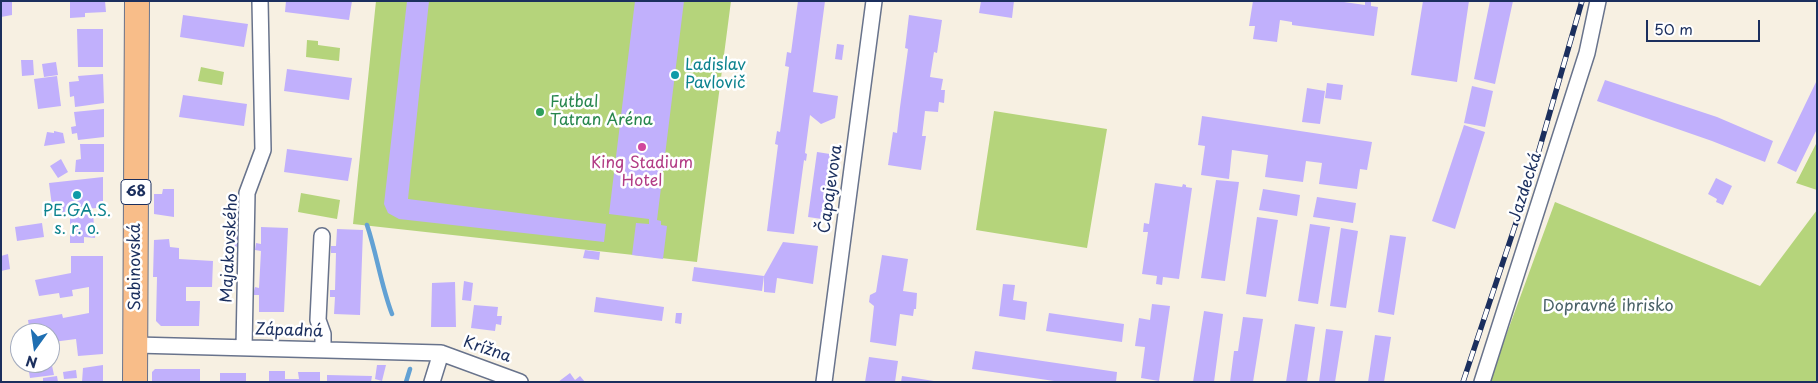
<!DOCTYPE html>
<html>
<head>
<meta charset="utf-8">
<style>
	body { margin:0 }
	#map { position:relative; width:1818px; height:383px; overflow:hidden; background:#f7f0e2; font-family:"Playpen Sans",sans-serif }
	canvas { display:block }
	.frame { position:absolute; inset:0; border:2px solid #1b2f5e; pointer-events:none }
	.north { position:absolute; left:10px; top:323px; width:50px; height:50px; box-sizing:border-box; background:#fff; border:1px solid #a4acbf; border-radius:50%; rotate:194deg; font-size:14px; font-weight:700; line-height:20px; text-align:center; color:#1b2f5e }
	.north::after { content:''; display:block; margin:auto; width:18px; height:22px; background:#1f6fb2; clip-path:polygon(50% 0,100% 100%,50% 72%,0 100%) }
	.scale { position:absolute; left:1646px; top:20px; width:114px; height:22px; box-sizing:border-box; border:2px solid #1b2f5e; border-top:0; padding-left:6px; font-size:15px; line-height:18px; white-space:nowrap; color:#1b2f5e; -webkit-text-stroke:4px #fff; paint-order:stroke }
</style>
</head>
<body>
<div id="map">
<canvas width="1818" height="383"></canvas>
<div class="frame"></div>
<div class="north">N</div>
<div class="scale">50 m</div>
</div>
<script>
const c = document.querySelector('canvas').getContext('2d');
c.lineJoin = 'round';
function paint(path, color) {
  c.fillStyle = color;
  c.fill(path, 'evenodd');
}
function strokePath(path, color, width, dash) {
  c.strokeStyle = color;
  c.lineWidth = width;
  c.lineCap = dash ? 'butt' : 'round';
  c.setLineDash(dash || []);
  c.stroke(path);
}
function drawText(font, color, halo, rows, align = 'center') {
  c.font = font + ' "Playpen Sans",sans-serif';
  c.lineWidth = 5;
  c.setLineDash([]);
  c.textBaseline = 'middle';
  c.strokeStyle = halo;
  c.fillStyle = color;
  for (const [text, x, y, turn = 0] of rows) {
    c.save();
    c.translate(x, y);
    c.rotate((+turn || 0) * Math.PI / 180);
    c.textAlign = isNaN(turn) ? turn : align;
    if (halo) c.strokeText(text, 0, 0);
    c.fillText(text, 0, 0);
    c.restore();
  }
}
paint(new Path2D(`
	M376 1H731L697 262 353 224Z
	M307 40 318 41V45L340 48 339 61 306 57Z
	M201 67 224 72 222 85 198 81Z
	M994 111 1107 129 1087 248 976 230Z
	M1817 142V190L1796 183Z
	M301 193 340 200 337 219 298 212Z
	M1555 202 1760 286 1817 210V382H1489Z`), '#b5d47b');
strokePath(new Path2D(`
	M367 225C377 255 381 285 392 314
	M406 382 410 369`), '#62a1d4', 4.5);
paint(new Path2D(`
	M1 1H12V15L1 17Z
	M70 1H105L106 12 85 13V17L70 18Z
	M286 1H352L349 20 285 12Z
	M407 1H429L408 199 606 224 604 242 399 219 388 213 384 204Z
	M635 1H684L657 220 661 221V225L667 226 663 259 632 255 636 223 649 224V219L609 214Z
	M798 1H825L813 92 838 96 835 118 821 124 810 115 805 153 807 154 806 161 804 160 794 234 767 231 778 145 775 144 777 131 780 132 789 67 785 66 787 52 791 53Z
	M981 1H1014L1012 18 979 13Z
	M1253 1H1337L1365 5V2H1371V6L1378 7 1374 36 1292 25V22L1280 20 1277 42 1253 39 1255 26H1249Z
	M1423 1H1469L1457 82 1411 75Z
	M1490 1H1513L1495 84 1474 79Z
	M183 15 248 24 244 47 180 37Z
	M909 15 942 20 937 53 934 52 930 77 943 79 941 90H945L944 103 939 102 938 112 925 111 922 136H926L921 170 888 165 893 132 897 133 900 107 908 49 905 48Z
	M77 29H103V67H78Z
	M837 44 844 45 842 60 835 59Z
	M21 60H33L34 75 22 76Z
	M56 62 58 75 44 77 42 64Z
	M287 69 352 78 349 100 284 91Z
	M103 74 104 103 75 107 74 96 70 97 69 82 79 81 78 76Z
	M57 76 61 106 38 109 34 79Z
	M1605 80 1717 117 1773 141 1765 162 1712 141 1597 101Z
	M1817 80V129L1796 172 1777 163Z
	M1327 83 1343 85 1341 100 1325 98Z
	M1472 86 1493 91 1485 127 1464 123Z
	M1307 88 1325 91 1320 124 1302 122Z
	M183 95 247 104 244 126 179 117Z
	M104 109V137L78 140 77 133 72 134 71 127 76 126 74 112Z
	M1202 116 1372 142 1367 170 1360 169 1357 189 1319 184 1322 163 1306 161 1303 182 1265 177 1268 155 1232 150 1229 179 1201 175 1205 146 1198 145Z
	M1464 125 1485 132 1455 229 1432 221Z
	M54 131 63 133 65 143 44 146 47 132 54 133Z
	M80 144H104V172H75L76 160 81 159Z
	M287 149 352 158 348 181 284 172Z
	M817 152 830 154 822 219 808 217Z
	M61 159 68 172 58 178 50 166Z
	M103 177V207L53 214 49 183Z
	M1716 178 1732 186 1723 205 1716 202 1717 199 1708 194Z
	M1216 180 1239 182 1225 281 1201 278Z
	M1155 183 1182 187 1183 184 1186 185V187L1192 188 1179 279 1163 277 1162 285 1156 284 1157 276 1142 274 1148 232H1143L1144 223 1149 224Z
	M163 189H174V217L154 214V194H162Z
	M1263 189 1300 195 1297 216 1259 210Z
	M1317 197 1356 203 1353 223 1313 217Z
	M70 213H93L95 238 84 237V243H70Z
	M1257 217 1278 220 1266 297 1246 294Z
	M42 223 44 237 17 241 15 227Z
	M1310 224 1330 227 1318 304 1298 301Z
	M261 227 288 228 284 312H259V295H254V291L255 287 259 288 261 251 255 250 256 243 261 244Z
	M1341 228 1358 231 1346 308 1330 306Z
	M337 229 363 230 360 315 334 314 335 297H330V290H335L336 253H331V246H336Z
	M229 231 241 232 240 247 227 246Z
	M1390 235 1406 237 1394 315 1378 312Z
	M169 239 170 247 179 248V259L213 261 212 287H186V301H200L199 326H161L156 321 157 277H153L154 240Z
	M783 242 818 246 813 284 777 278 775 293 764 292V276Z
	M585 250 600 252 599 260 583 258Z
	M8 254 10 269 1 271V256Z
	M882 255 908 259 903 291 917 293 916 309H914L913 316 900 314 896 346 870 342 874 306 869 302 870 295 876 292Z
	M71 256H103V354L78 356 76 339 53 342V345H50V333H30L28 320 62 314 63 318 89 313V287L72 290 73 296 60 298 59 293 39 296 35 280 71 273Z
	M694 267 764 276 762 291 692 281Z
	M464 281 473 283 471 301 462 300Z
	M455 282 456 327H431L432 283Z
	M1003 284 1015 285 1013 300 1027 302 1025 320 999 316Z
	M596 297 664 307 662 321 594 312Z
	M1152 304 1170 306 1159 381 1141 378 1145 347 1135 346 1139 318 1150 320Z
	M474 305 498 307 497 316H502L501 325 496 324 495 331 471 328Z
	M1204 311 1223 314 1214 382H1193Z
	M676 313H682L681 324 675 323Z
	M1049 313 1124 324 1122 342 1046 331Z
	M1243 317 1263 319 1253 382H1230L1234 351H1238Z
	M1295 324 1315 327 1307 382H1286Z
	M1326 329 1343 331 1335 382H1319Z
	M1375 335 1391 337 1384 382H1368Z
	M975 351 1117 372 1116 382H1061L972 369Z
	M50 356 54 375 30 378 28 366 50 363Z
	M869 357 898 361 895 382H865Z
	M103 365V382H82L83 368Z
	M377 365H386L382 381 375 379Z
	M155 369H200V382H152V372Z
	M76 370 77 378 64 379 63 372Z
	M269 371H285V379H299L298 372H320V382H269Z
	M220 373H246V382H220Z
	M570 373 575 380 580 376 585 382H558Z
	M327 375 372 376 371 382H327Z
	M57 376 58 382H43V378Z
	M902 376 934 381V382H901Z`), '#c1b0fc');
const street = new Path2D(`
	M322 236 318 320 323 334V350
	M136 345 441 353 520 382
	M244 348 247 193 263 150 260 1
	M432 382 441 353
	M824 382 874 1
	M1482 382 1587 53 1598 1`);
const primary = new Path2D(`
	M135 382 137 1`);
strokePath(street, '#68738c', 18);
strokePath(primary, '#68738c', 26);
strokePath(street, '#fff', 15);
strokePath(primary, '#f8bd89', 24);
const rail = new Path2D(`
	M1463 382 1531 178 1582 1`);
strokePath(rail, '#1b2f5e', 5.5);
strokePath(rail, '#fff', 4, [11]);
for (const [x, y, r, color] of [
	[675,75,5,"#0f9aa8"],
	[540,112,5,"#2e9e5b"],
	[642,147,5,"#d1479c"],
	[77,195,5,"#0f9aa8"]
]) {
  const dot = new Path2D();
  dot.arc(x, y, r, 0, 2 * Math.PI);
  c.fillStyle = color;
  c.fill(dot);
  strokePath(dot, '#fff', 2);
}
for (const [x, y, w] of [
	[136,192,30]
]) {
  const box = new Path2D();
  box.roundRect(x - w / 2, y - 12.5, w, 25, 4);
  c.fillStyle = '#fff';
  c.fill(box);
  strokePath(box, '#1b2f5e', 1);
}
drawText('bold 15px', '#1b2f5e', null, [
	["68",136,192]
]);
drawText('16px', '#0d838f', '#fff', [
	["Ladislav",685,66],
	["Pavlovič",685,84],
	["PE.GA.S.",77,212,"center"],
	["s. r. o.",77,230,"center"]
], 'left');
drawText('16px', '#27864d', '#fff', [
	["Futbal",550,103],
	["Tatran Aréna",550,121]
], 'left');
drawText('16px', '#b23c85', '#fff', [
	["King Stadium",642,164],
	["Hotel",642,182]
]);
drawText('16px', '#1b2f5e', '#fff', [
	["Jazdecká",1526,187,-72],
	["Čapajevova",831,189,-82],
	["Majakovského",230,248,-87],
	["Sabinovská",136,267,-90],
	["Západná",289,331,2],
	["Krížna",487,350,19]
]);
drawText('16px', '#496167', '#fff', [
	["Dopravné ihrisko",1608,307]
]);
</script>
</body>
</html>
